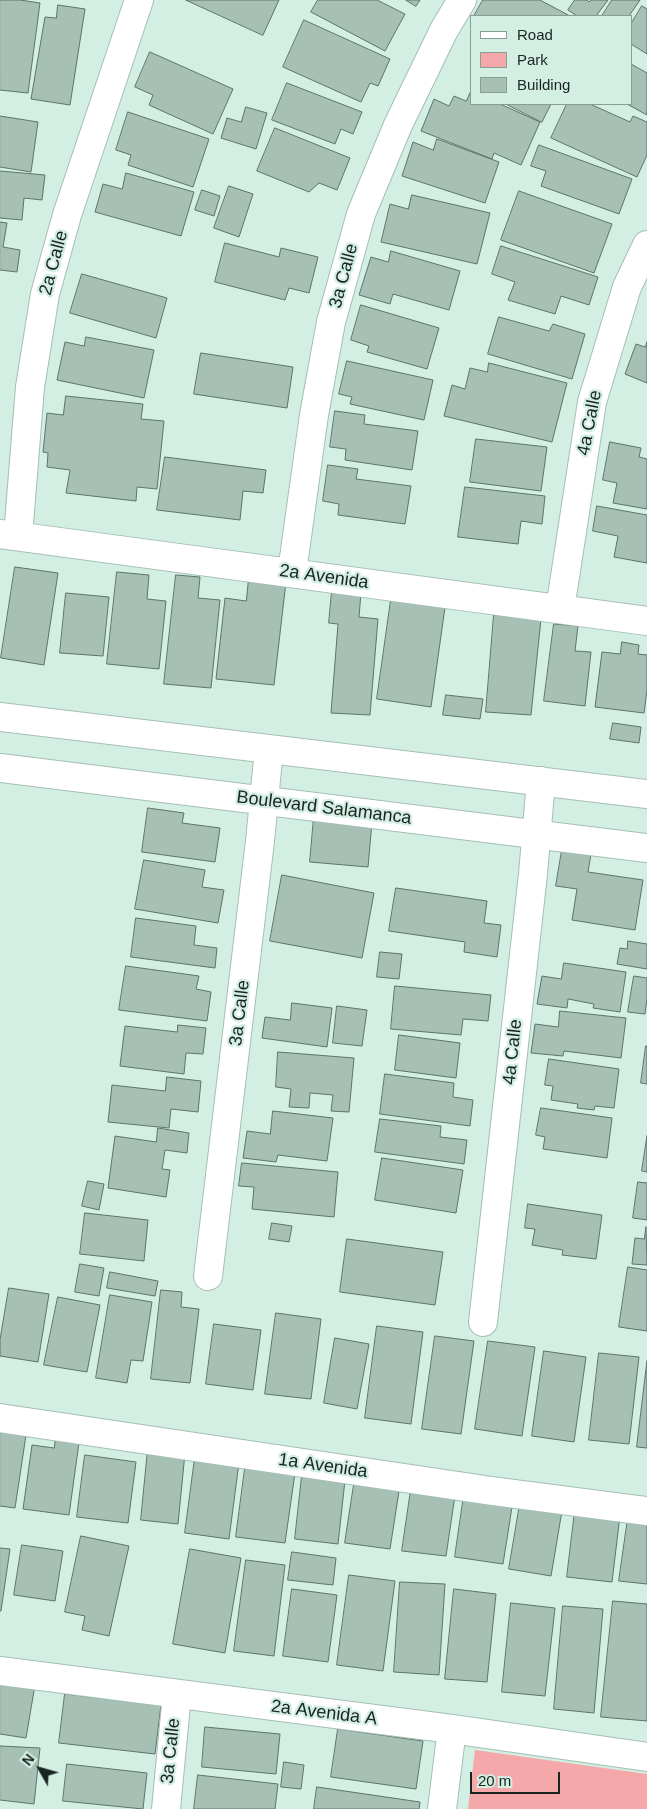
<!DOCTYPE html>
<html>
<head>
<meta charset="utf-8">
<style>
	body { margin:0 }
	#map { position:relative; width:647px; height:1809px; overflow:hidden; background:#d3eee2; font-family:Arial,sans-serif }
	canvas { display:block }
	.legend { position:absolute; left:470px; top:15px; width:162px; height:90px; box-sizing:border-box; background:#d3eee2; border:1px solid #899d94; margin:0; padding:6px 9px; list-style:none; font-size:15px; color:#1a2420 }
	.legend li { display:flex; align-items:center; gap:10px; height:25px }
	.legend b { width:25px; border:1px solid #899d94 }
	.north { position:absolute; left:15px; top:1744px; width:50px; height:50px; -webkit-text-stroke:4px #d3eee2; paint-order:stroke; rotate:308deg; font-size:14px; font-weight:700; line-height:20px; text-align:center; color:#1a2420 }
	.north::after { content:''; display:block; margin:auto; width:18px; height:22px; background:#1a2420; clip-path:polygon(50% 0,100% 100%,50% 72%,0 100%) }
	.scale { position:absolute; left:470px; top:1772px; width:90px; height:22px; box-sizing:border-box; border:2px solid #1a2420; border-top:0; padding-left:6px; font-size:15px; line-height:18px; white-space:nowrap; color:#1a2420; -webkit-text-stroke:4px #d3eee2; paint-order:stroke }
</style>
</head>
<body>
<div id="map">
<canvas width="647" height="1809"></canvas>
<ul class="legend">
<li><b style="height:6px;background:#fff"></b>Road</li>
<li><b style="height:14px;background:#f4a8aa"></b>Park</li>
<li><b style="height:14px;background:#a6c0b5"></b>Building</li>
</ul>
<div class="north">N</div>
<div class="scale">20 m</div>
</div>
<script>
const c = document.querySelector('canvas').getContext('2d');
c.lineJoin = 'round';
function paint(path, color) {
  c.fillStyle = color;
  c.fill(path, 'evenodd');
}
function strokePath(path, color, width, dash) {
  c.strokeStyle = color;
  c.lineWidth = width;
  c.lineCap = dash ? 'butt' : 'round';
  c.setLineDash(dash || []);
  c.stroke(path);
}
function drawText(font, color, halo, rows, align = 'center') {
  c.font = font + ' Arial,sans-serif';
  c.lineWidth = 4.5;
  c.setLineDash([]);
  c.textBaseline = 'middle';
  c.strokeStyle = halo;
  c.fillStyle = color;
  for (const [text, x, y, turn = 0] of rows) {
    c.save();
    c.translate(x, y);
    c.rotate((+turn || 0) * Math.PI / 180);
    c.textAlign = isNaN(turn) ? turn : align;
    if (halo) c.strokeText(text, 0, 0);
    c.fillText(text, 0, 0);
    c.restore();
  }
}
paint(new Path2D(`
	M475 1750 647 1774V1809H468Z`), '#f4a8aa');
const building = new Path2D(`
	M0 0H20L40 3 28 93 0 90Z
	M186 0H279L263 35Z
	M318 0H377L405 14 385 51 311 12Z
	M406 0H420L416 6Z
	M483 0H540L570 16H474Z
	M575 0H587L589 2 591 0H608L596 16H577L568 10Z
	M612 0H640L629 16H602Z
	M58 5 85 9 70 105 31 99 45 17 56 18Z
	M642 6 647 9V54L631 44V24Z
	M304 20 390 59 378 86 370 83 361 102 283 67Z
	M150 52 233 89 213 134 149 105 153 95 135 87Z
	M631 64 647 73V115L627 104H631Z
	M287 83 362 112 353 134 341 129 335 144 272 120Z
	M471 91V104H500L540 122 521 165 494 153 492 159 421 131 434 99 449 106 454 96 466 101Z
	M506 104H551L542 122Z
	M567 104H590L630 122 633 116 647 122V155L637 177 551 138Z
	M246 107 267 113 256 149 221 138 227 118 241 122Z
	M128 112 209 139 193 187 128 165 131 155 116 150Z
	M0 116 38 122 31 172 0 167Z
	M275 128 350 158 337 190 319 183 309 192 257 171Z
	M437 139 499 162 485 203 402 176 413 142 433 150Z
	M539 145 632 179 619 214 541 186 546 171 531 166Z
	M0 171 45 175 42 200 24 198 22 220 0 218Z
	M126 173 194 192 181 236 95 212 103 184 122 189Z
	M229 186 253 194 239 237 214 228Z
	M202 190 220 196 214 216 195 210Z
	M519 191 612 224 594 273 501 240Z
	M412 195 490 213 477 264 381 242 390 204 408 209Z
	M0 222 7 223 3 247 20 250 17 272 0 270Z
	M225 243 279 257 281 248 318 257 309 293 289 288 285 300 215 282Z
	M501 246 598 277 589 305 561 296 555 314 508 300 515 282 492 274Z
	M391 251 460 271 449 310 393 294 390 304 359 295 371 257 388 262Z
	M82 274 167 298 156 338 70 313Z
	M361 305 439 328 427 369 367 352 369 346 351 340Z
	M499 317 549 331 553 324 585 334 572 379 488 354Z
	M86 337 154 350 144 398 57 380 65 342 84 346Z
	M647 342V383L625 374 636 344 645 347Z
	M201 353 293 367 287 408 194 394Z
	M347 361 433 380 424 420 350 404 352 397 339 394Z
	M489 363 567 383 552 442 444 416 452 385 465 389 470 368 487 372Z
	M66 396 143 404 141 419 164 421 157 489 137 487 136 501 66 493 70 470 47 467 48 453 43 452 47 413 63 415Z
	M335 411 365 415 364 424 418 431 412 470 345 460 346 449 330 447Z
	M476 439 547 447 541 491 470 482Z
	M610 442 641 448 639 457 647 459V509L613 503 617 483 603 480Z
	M165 457 266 470 263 493 243 491 240 520 157 510Z
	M328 465 358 469 356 479 411 486 405 524 338 515 339 504 323 501Z
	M465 487 545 496 542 524 521 521 518 544 458 537Z
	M597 506 647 515V563L614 557 618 536 593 531Z
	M15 567 58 573 44 665 1 658Z
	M117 572 149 575 147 599 166 601 159 669 107 664Z
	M176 575 200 577 198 598 220 600 211 688 164 684Z
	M249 578 286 582 274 685 216 679 225 598 246 601Z
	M332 591 361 593 359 617 378 619 370 715 331 713 338 624 329 623Z
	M66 593 109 597 103 656 60 653Z
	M392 593 446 600 431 707 377 699Z
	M494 615 541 619 531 715 486 712Z
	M554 624 578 626 575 651 591 652 585 706 544 701Z
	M622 642 639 645 638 654 647 655V690L644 713 595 707 602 652 620 654Z
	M446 695 483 699 480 719 443 715Z
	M613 723 641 727 639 743 610 739Z
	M148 808 184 813 182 823 220 828 215 862 142 852Z
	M314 817 372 822 368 867 310 862Z
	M562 850 591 854 588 872 643 880 635 930 572 920 577 889 556 886Z
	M144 860 205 870 202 887 224 890 218 923 135 909Z
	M282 875 374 893 362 958 270 941Z
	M396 888 487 901 484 923 501 925 497 957 464 952 465 942 389 931Z
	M136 918 196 926 194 945 217 948 215 968 131 957Z
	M628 941 647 944V969L617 964 620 948 627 949Z
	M380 952 402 954 399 979 377 977Z
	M564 963 626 972 620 1012 593 1008 594 1004 568 999 567 1008 537 1004 542 976 561 979Z
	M126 966 199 976 196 989 211 992 207 1021 119 1010Z
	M634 976 647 978V999L645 1014 628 1012Z
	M395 986 491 995 488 1021 463 1019 461 1035 391 1029Z
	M292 1003 332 1008 327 1047 262 1038 265 1017 290 1020Z
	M337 1006 367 1010 362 1046 333 1043Z
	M560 1011 626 1018 621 1058 564 1051 563 1056 531 1053 535 1024 558 1027Z
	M178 1025 206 1028 203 1054 186 1053 184 1074 120 1066 125 1026 177 1032Z
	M399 1035 460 1043 456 1078 395 1070Z
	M646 1046H647V1084L641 1083Z
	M278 1052 354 1058 349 1112 331 1111 333 1095 310 1093 309 1108 289 1107 291 1089 276 1087Z
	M549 1059 619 1069 614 1108 595 1106 594 1110 577 1108 578 1104 551 1100 553 1086 545 1085Z
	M385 1074 454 1083 453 1097 473 1100 470 1126 380 1114Z
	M167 1077 201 1081 198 1112 171 1109 169 1128 108 1122 112 1085 165 1091Z
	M541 1108 612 1118 607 1158 543 1149 545 1137 536 1135Z
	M273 1111 333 1118 327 1161 278 1155 276 1162 243 1158 247 1131 270 1134Z
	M380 1119 441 1126 440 1137 467 1140 464 1164 375 1152Z
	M158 1128 189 1133 187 1153 165 1150 162 1169 170 1170 166 1197 108 1188 115 1136 156 1142Z
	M647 1136V1172L642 1171Z
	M382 1158 463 1170 456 1213 375 1200Z
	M242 1163 338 1172 334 1217 252 1209 254 1187 239 1186Z
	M88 1181 104 1184 99 1210 82 1206Z
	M638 1182 647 1183V1220L633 1218Z
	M528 1204 602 1215 596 1259 562 1255 563 1250 532 1245 535 1229 525 1228Z
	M85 1213 148 1220 144 1261 80 1254Z
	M272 1223 292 1226 289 1242 269 1239Z
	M646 1227 647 1265 632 1264 635 1238 644 1239Z
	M347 1239 443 1252 435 1305 340 1292Z
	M80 1264 104 1268 99 1296 75 1292Z
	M628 1267 647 1270V1331L619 1327Z
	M110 1272 158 1281 155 1296 107 1288Z
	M9 1288 49 1294 38 1362 0 1356V1340Z
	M161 1290 182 1292 181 1307 199 1309 190 1383 151 1379Z
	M110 1295 152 1302 143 1361 131 1360 127 1383 96 1378Z
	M58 1297 100 1305 87 1372 44 1365Z
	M276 1313 321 1319 311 1399 265 1394Z
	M214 1324 261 1330 253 1390 206 1384Z
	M377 1326 423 1332 411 1424 365 1418Z
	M435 1336 474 1341 461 1434 422 1429Z
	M335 1338 369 1344 357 1409 324 1403Z
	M488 1341 535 1347 522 1436 475 1429Z
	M544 1351 586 1357 574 1442 532 1436Z
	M599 1353 639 1357 629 1444 589 1440Z
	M647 1361V1448L637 1447Z
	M0 1418 28 1422 15 1508 0 1506Z
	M57 1425 81 1428 69 1515 23 1509 32 1445 54 1448Z
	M148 1449 185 1453 178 1524 141 1520Z
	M196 1450 240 1455 229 1539 185 1533Z
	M247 1453 297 1459 285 1543 236 1537Z
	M85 1455 136 1462 128 1523 77 1517Z
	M304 1458 347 1462 338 1544 295 1539Z
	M357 1465 402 1472 390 1549 345 1543Z
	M413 1476 457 1482 446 1556 402 1551Z
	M466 1481 515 1488 503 1564 455 1557Z
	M523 1486 565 1493 551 1576 509 1569Z
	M577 1494 622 1499 612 1582 567 1577Z
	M631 1497 647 1499V1584L619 1581Z
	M81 1536 129 1546 109 1636 82 1630 85 1616 65 1612Z
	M22 1545 63 1551 55 1601 14 1595Z
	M0 1548 10 1549 1 1611H0Z
	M190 1549 241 1558 225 1653 173 1644Z
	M292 1552 336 1558 333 1585 288 1580Z
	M246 1560 285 1565 274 1656 234 1651Z
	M349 1575 395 1581 383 1671 337 1665Z
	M400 1582 445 1584 439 1675 394 1672Z
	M292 1589 337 1595 328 1662 283 1656Z
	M454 1589 496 1594 487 1682 445 1679Z
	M613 1601 647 1604V1721L601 1717Z
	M511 1603 555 1608 545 1696 502 1692Z
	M563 1606 603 1609 594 1713 554 1709Z
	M0 1679 35 1685 26 1738 0 1734Z
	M65 1694 161 1705 155 1754 59 1743Z
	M205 1727 280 1734 276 1774 202 1767Z
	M338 1729 423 1741 416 1789 331 1777Z
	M0 1746 40 1748 34 1804 0 1800Z
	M284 1762 304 1765 301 1789 281 1787Z
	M67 1764 147 1773 143 1809 63 1801Z
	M198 1775 278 1784 275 1809H194Z
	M317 1787 420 1802 419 1809H314Z`);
paint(building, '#a6c0b5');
strokePath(building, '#5c746a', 1);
const street = new Path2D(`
	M0 534 647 621
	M18 536 30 387 45 294 67 215 139 0
	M292 572 314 415 331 322 361 214 398 125 444 30 462 0
	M560 609 592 402 627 287 647 245
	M0 717 647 794
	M0 768 647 848
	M208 1276 260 841 269 749
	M483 1322 533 874 541 781
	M0 1418 492 1491 647 1511
	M0 1671 452 1729 647 1757
	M166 1809 177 1694
	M442 1809 452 1729`);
strokePath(street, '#a5bfb3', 30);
strokePath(street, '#fff', 28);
drawText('18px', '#1a2420', '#d3eee2', [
	["2a Calle",54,263,-75],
	["3a Calle",344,276,-75],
	["4a Calle",590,423,-79],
	["2a Avenida",324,577,8],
	["Boulevard Salamanca",324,808,7],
	["3a Calle",240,1013,-83],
	["4a Calle",513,1052,-84],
	["1a Avenida",323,1466,8],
	["2a Avenida A",324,1713,7],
	["3a Calle",171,1751,-84]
]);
</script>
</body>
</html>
